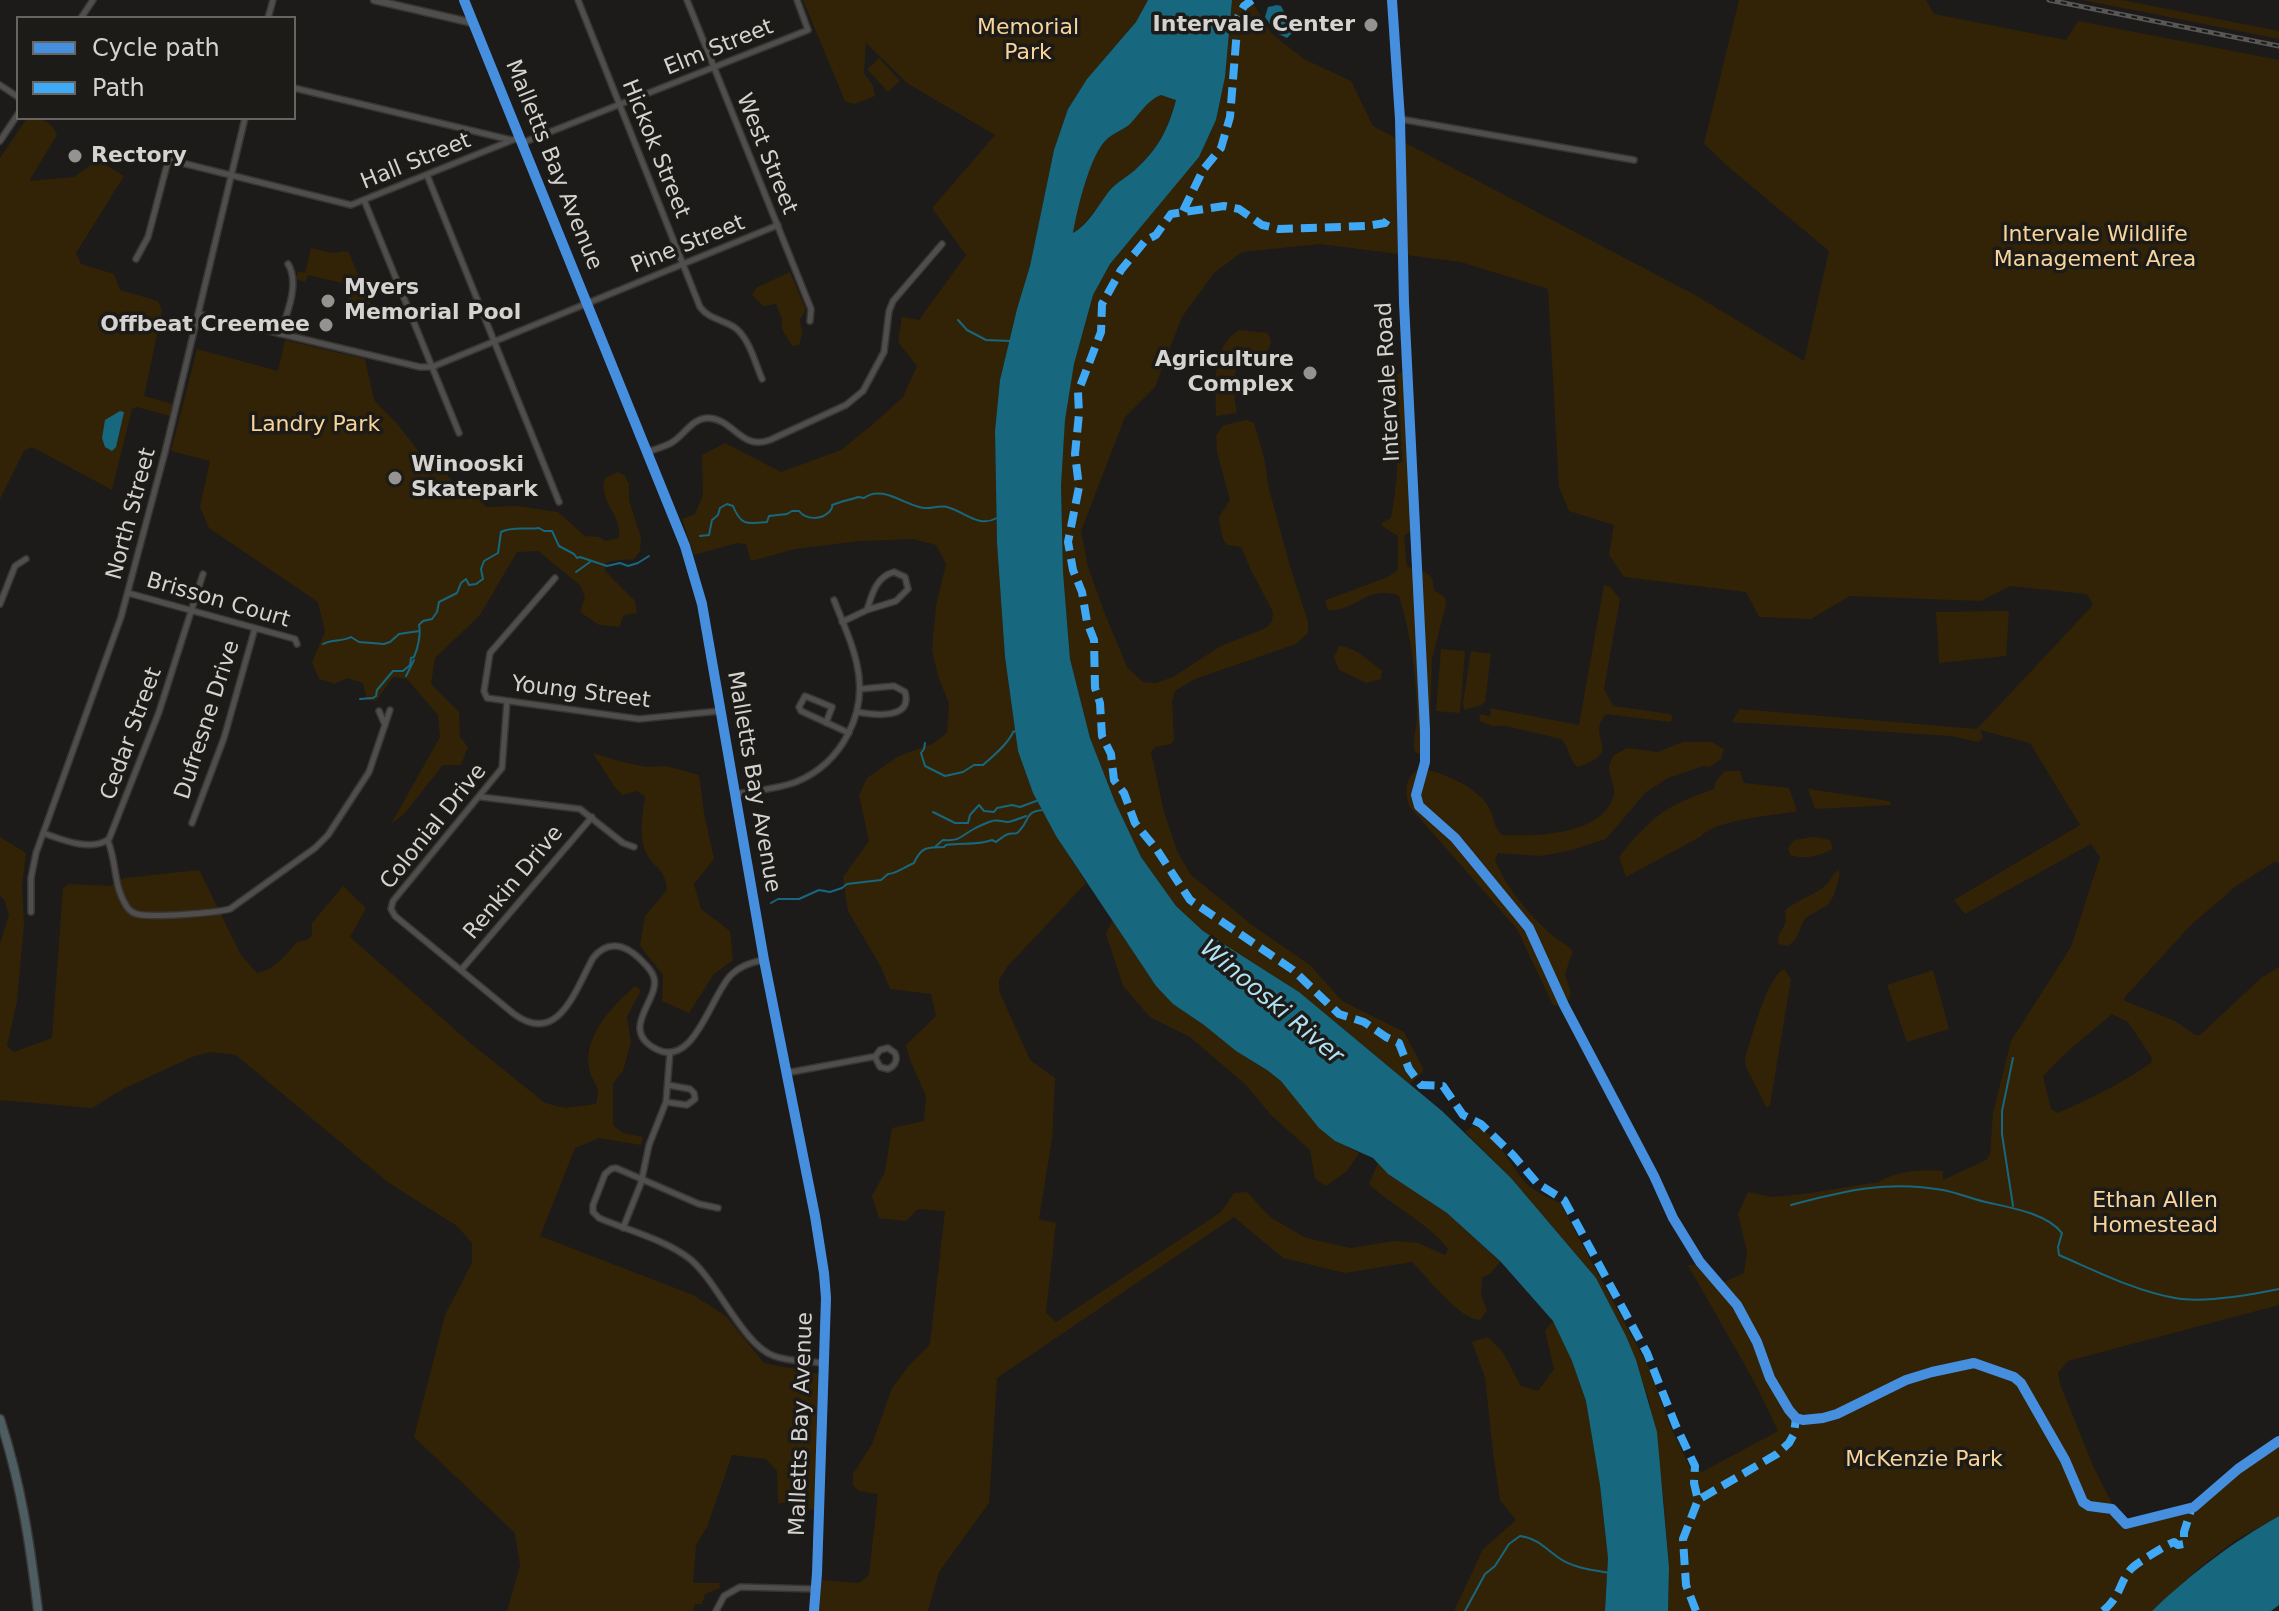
<!DOCTYPE html>
<html>
<head>
<meta charset="utf-8">
<style>
	body { margin:0 }
	#map { position:relative; width:2279px; height:1611px; overflow:hidden; background:#1c1b19; font-family:"DejaVu Sans",sans-serif }
	canvas { display:block }
	.legend { position:absolute; left:16px; top:16px; width:280px; height:104px; box-sizing:border-box; background:#1d1b18; border:2px solid #666562; margin:0; padding:10px 14px; list-style:none; font-size:24px; color:#d4d3d1 }
	.legend li { display:flex; align-items:center; gap:16px; height:40px }
	.legend b { width:40px; border:2px solid #666562 }
</style>
</head>
<body>
<div id="map">
<canvas width="2279" height="1611"></canvas>
<ul class="legend">
<li><b style="height:10px;background:#468fdf"></b>Cycle path</li>
<li><b style="height:10px;background:#3fa9f5"></b>Path</li>
</ul>
</div>
<script>
const c = document.querySelector('canvas').getContext('2d');
c.lineJoin = 'round';
function paint(path, color) {
  c.fillStyle = color;
  c.fill(path, 'evenodd');
}
function strokePath(path, color, width, dash) {
  c.strokeStyle = color;
  c.lineWidth = width;
  c.lineCap = dash ? 'butt' : 'round';
  c.setLineDash(dash || []);
  c.stroke(path);
}
function drawText(font, color, halo, rows, align = 'center') {
  c.font = font + ' "DejaVu Sans",sans-serif';
  c.lineWidth = 7;
  c.setLineDash([]);
  c.textBaseline = 'middle';
  c.strokeStyle = halo;
  c.fillStyle = color;
  for (const [text, x, y, turn = 0] of rows) {
    c.save();
    c.translate(x, y);
    c.rotate((+turn || 0) * Math.PI / 180);
    c.textAlign = isNaN(turn) ? turn : align;
    if (halo) c.strokeText(text, 0, 0);
    c.fillText(text, 0, 0);
    c.restore();
  }
}
paint(new Path2D(`
	M803 0H1148L1136 22 1087 79 1068 109 1054 150 1030 266 1017 309 1000 380 995 431 997 543 1005 657 1018 751 1033 793 1056 836 1086 883 1007 967 999 980V991L1030 1060 1055 1078 1052 1139 1039 1219 1056 1223 1046 1313 1056 1322 1221 1212 1234 1193 1247 1192 1270 1217 1306 1238 1351 1248 1394 1241 1418 1243 1445 1255 1448 1249C1431 1225 1392 1206 1369 1184L1378 1163 1388 1174 1447 1213 1500 1262 1491 1273 1482 1278 1481 1294 1487 1311 1480 1320C1459 1319 1427 1277 1412 1262L1345 1273 1283 1258 1234 1217 997 1378 989 1503 939 1572 928 1611H819L821 1580 859 1583 869 1575 878 1494 859 1491 853 1485V1474L872 1444 892 1388 908 1367 930 1344 945 1211 918 1209 906 1221 879 1218 872 1196 885 1172 892 1128 924 1121 926 1096 910 1060 906 1045 936 1016 931 994 890 989 881 967 848 911 843 877 869 841 859 795 867 778 899 756 934 743 947 733 949 704 938 676 932 650 936 606 946 564 936 545 913 539 860 541 795 549 751 561 746 544 737 543 694 555 682 519 695 514 703 495 702 455 725 443 781 472 841 450 871 426 903 397 917 366 898 342 902 317 919 320 966 255 932 208 995 135 907 83 866 43 864 73 873 86 875 96 854 104 845 101Z
	M1232 0H1251L1272 34 1304 59 1351 81 1373 126 1697 296 1804 361 1829 251 1732 170 1704 144 1739 0H1926L1934 14 2066 40 2078 21 2279 60V863L2274 862 2235 887 2190 926 2124 998 2125 1001 2175 1021 2195 1035H2200L2261 978 2279 967V1305L2068 1361 2058 1373 2060 1384 2094 1468 2122 1523 2132 1528 2196 1509 2205 1503 2233 1476 2262 1455 2279 1445V1516L2236 1540 2199 1568 2152 1611H1668L1669 1567 1663 1493 1649 1400 1626 1336 1596 1278 1511 1178 1465 1132 1473 1126C1495 1129 1511 1168 1526 1183 1536 1192 1547 1197 1560 1203L1649 1368 1670 1426 1691 1469 1702 1472 1778 1431 1756 1385 1688 1265H1695L1715 1286 1744 1273 1747 1252 1738 1214 1748 1192 1772 1197 1804 1194 1879 1182C1898 1170 1921 1170 1943 1171V1180L1986 1160 1990 1154 1993 1113 2011 1041 2071 947 2100 857 2091 844 1965 914 1954 900 2080 825 2030 743 1980 730 1983 738 1978 742 1951 736 1732 722 1740 709 1977 729 2093 605 2087 594 2010 586 1981 601 1850 596 1811 619 1759 617 1746 592 1624 577 1609 555 1614 525 1569 511 1559 487 1548 289 1461 262 1320 244 1242 252 1214 273 1182 317 1155 387 1125 417 1081 531 1088 567 1105 614 1127 667 1143 682 1156 683 1173 677 1221 646 1266 628 1272 621 1273 612 1251 570 1241 547 1227 545 1222 537 1219 517 1230 500 1217 452 1216 435 1224 425 1247 420 1254 423 1264 457 1269 489 1290 566 1308 622V633L1296 644 1195 679 1175 691 1172 702 1174 740 1171 744 1155 747 1151 752 1164 812 1177 851 1191 875 1252 925 1311 966 1342 1001 1404 1032 1423 1068V1072L1410 1084 1299 992 1203 931 1176 906 1141 857 1115 802 1090 738 1070 659 1063 572 1061 486 1065 420 1074 364 1093 295 1110 264 1199 157 1216 121 1225 77ZM2112 1014 2128 1022 2152 1058 2151 1063C2119 1085 2094 1097 2058 1113L2051 1109 2043 1076 2069 1050Z
	M2083 0H2122L2279 31V39Z
	M879 58 900 81 888 92 867 69Z
	M1161 95 1176 99C1168 130 1158 148 1135 170 1127 177 1116 182 1110 190 1098 205 1089 223 1072 233 1078 209 1089 155 1107 139 1114 133 1122 130 1128 125 1139 115 1147 100 1161 95Z
	M27 118C41 118 52 121 57 135L29 181 74 177 98 160 124 176 76 253 81 264 114 274 120 290 158 301 162 311 144 396 173 404 170 416 137 407 132 409 112 490 32 447 24 451 0 499V158Z
	M311 248 332 253 348 251 371 304 344 316 351 285 308 275 305 282 296 279 298 271 305 273Z
	M790 272 806 310 800 319 802 334 799 345 792 346 782 329V319L776 304 763 306 752 295 756 288Z
	M1239 330 1268 333 1271 341 1268 352 1257 356 1241 355C1232 374 1233 392 1237 413L1216 416C1216 386 1210 348 1239 330Z
	M285 340 365 359 374 400 399 426 420 453H431L457 488 476 496 486 507 518 506 558 512 585 536 599 537 606 541 619 538C623 516 597 500 605 478L618 472 624 475 629 484V500L641 538 640 551 634 559 611 561 605 564V571L635 601 637 613 624 615 619 627 599 625 580 612 585 597 580 585 538 551 517 552 480 615 435 658 431 684 459 712 460 737 468 747 461 765H443L404 814 391 824 440 737 438 715 407 679 393 677 376 701 367 700 363 683 347 678 335 684 319 679 312 662 325 632 318 602 209 528 200 507 210 461 171 451 197 349 278 371Z
	M1403 372 1412 518 1411 531 1404 536 1407 566C1422 574 1433 568 1434 590L1445 598 1446 604 1432 659 1429 752 1423 755 1415 752C1412 740 1417 727 1417 714 1416 674 1411 634 1399 596 1369 583 1356 612 1328 610L1326 605V600L1388 577 1398 570V536L1382 526V523L1391 518C1400 470 1400 423 1397 374Z
	M1604 585 1610 587 1620 599 1604 689 1613 706 1670 714 1673 718 1670 722 1606 714C1584 739 1627 750 1578 767 1568 760 1570 747 1561 739L1506 726H1492L1480 721 1479 716 1482 714 1490 717 1491 713 1490 708 1579 725Z
	M2009 611 2006 656 1939 663 1936 612Z
	M1339 646C1356 647 1369 661 1382 671L1381 679 1366 683 1339 670 1334 657Z
	M1441 649 1465 651 1460 713 1436 711Z
	M1471 651 1491 654 1485 702 1481 705 1464 710 1463 703Z
	M1683 742H1712L1724 749 1721 759 1710 767 1703 766 1668 778 1646 792 1606 839 1568 851 1540 856 1498 853 1495 861C1508 890 1530 916 1553 936 1560 942 1568 945 1573 951L1565 974 1571 994 1568 1001 1558 1006 1553 1005 1517 929 1409 806C1405 787 1404 780 1420 768 1441 772 1476 786 1488 806 1495 817 1492 825 1502 835 1534 837 1601 835 1613 798 1617 786 1609 779 1609 768 1609 764 1611 760 1613 756L1627 748 1658 752Z
	M593 753 622 762 647 767 666 766 699 775 704 813 714 859 694 884 701 909 730 931 733 960 714 974 689 1013 662 1001 663 975 640 946 645 916 667 890C665 867 655 870 646 853 638 835 643 814 645 796L636 791 623 795 616 789Z
	M1725 771H1740L1744 783 1789 788 1797 811C1773 816 1716 819 1700 837L1626 877 1619 857C1653 815 1664 807 1714 789L1716 781Z
	M1808 789 1889 801 1892 805 1815 809Z
	M0 837 26 853 22 886 24 925 17 1001 7 1046 14 1052 52 1038 63 888 69 884 110 886 125 878 199 870 241 955 257 973C275 970 285 955 297 942L307 940 312 935V923L343 886 366 908 350 937 469 1042 545 1103 565 1108 596 1104C602 1083 592 1085 589 1068 583 1035 614 1005 635 986L641 990 627 1017 631 1042 623 1071 613 1083V1125L623 1133 643 1137 641 1145 599 1138 575 1148 540 1236 693 1295 726 1316 764 1363 820 1374 816 1511 786 1503H778L777 1471 766 1459 732 1455 707 1527 696 1545 693 1583H719L720 1588 705 1594 702 1604H695L693 1611H507L520 1566 515 1533 414 1437 445 1315 472 1263V1243L457 1226 389 1183 236 1055 210 1052 192 1057 123 1089 92 1108 0 1100V944L9 915 4 899 0 896Z
	M1813 837 1830 840 1833 849C1819 856 1805 860 1790 855L1788 848 1794 840Z
	M1838 870 1840 874 1834 895 1828 905 1805 918 1795 940 1788 946 1779 944 1778 937 1786 922 1785 910C1797 900 1816 894 1825 886 1831 881 1831 875 1838 870Z
	M1112 921 1156 986 1173 1004 1204 1025 1236 1051 1267 1070 1281 1081 1335 1141 1359 1153 1347 1171 1326 1186 1315 1179 1310 1150 1271 1115 1246 1085 1190 1037 1150 1017 1123 986 1106 934Z
	M1784 969 1791 979 1770 1105 1767 1108 1746 1067 1745 1058C1752 1038 1766 978 1784 969Z
	M1933 970 1949 1029 1907 1042 1887 985Z
	M1553 1321 1572 1361 1586 1401 1600 1485 1608 1558 1605 1611H1454L1483 1549 1516 1520 1500 1500 1493 1452 1485 1377 1472 1342 1488 1337 1502 1351 1521 1386 1538 1391 1554 1369 1545 1331Z`), '#322306');
paint(new Path2D(`
	M1148 0H1232L1225 77 1216 120 1199 157 1110 264 1093 295 1074 364 1065 420 1061 486 1063 572 1070 659 1090 738 1115 802 1141 857 1176 906 1203 931 1299 992 1442 1111 1511 1178 1596 1278 1626 1336 1636 1360 1657 1432 1669 1567 1668 1611H1605L1608 1558 1600 1485 1586 1401 1572 1361 1553 1321 1501 1262 1447 1213 1388 1174 1373 1158 1335 1141 1319 1128 1281 1081 1267 1070 1236 1051 1204 1025 1173 1004 1156 986 1056 836 1033 793 1018 751 1005 657 997 543 995 431 1000 380 1017 309 1030 266 1054 150 1068 109 1087 79 1136 22ZM1161 95 1176 100C1168 130 1158 149 1135 170 1127 177 1117 182 1110 190 1098 205 1090 223 1073 233 1077 210 1090 154 1107 139 1114 133 1122 130 1129 125 1139 115 1147 100 1161 95Z
	M1277 5 1281 6 1287 18 1296 23 1297 28 1287 38 1276 33 1265 17 1268 7Z
	M120 411 124 412 116 447 112 451 105 447 102 438 105 420Z
	M2279 1516V1605L2271 1611H2152C2193 1572 2230 1544 2279 1516Z`), '#17677f');
strokePath(new Path2D(`
	M958 320 967 330 986 340 1010 341
	M700 536 709 535 712 520 718 515 720 508 727 504 733 506C741 526 747 524 767 522L769 516 787 514 792 511H799C806 520 821 520 829 512 837 503 826 507 838 503 845 500 851 500 858 497L864 498C882 484 905 506 924 508 933 509 941 504 950 508 966 513 979 528 997 518
	M576 572 590 562
	M323 644C332 639 342 642 351 637L359 642 384 644 390 642 399 634 419 631
	M406 676 414 660
	M360 699 373 698 376 696 377 690 393 671H403L410 665 411 658 414 657C418 648 421 634 419 625L423 621 432 619 437 612 439 602 457 593 461 583 466 579 469 585 476 584 483 579 481 569 484 561 498 553 501 532C512 526 527 530 539 528L544 531H552L559 546 574 554 577 558 580 557 607 566 620 563 628 566 638 563 649 556
	M925 743 924 749 921 753 925 766 945 776 963 772 974 765H983C993 756 1009 743 1013 732L1016 731
	M933 812 955 823H968L970 815 979 805 984 811 994 812 997 808 1012 805 1020 807 1039 800
	M936 846 943 840C960 841 958 838 972 830 977 827 984 824 989 822 997 818 1001 822 1008 822 1013 821 1021 818 1026 816
	M771 903 778 899H799L819 890 830 892 842 888 847 884 881 880 888 874C896 874 906 866 914 863 921 847 927 847 944 847L946 845C962 842 976 846 992 840L996 842C1000 839 1003 836 1008 834 1014 832 1016 836 1020 830 1030 820 1024 811 1044 810
	M2013 1058 2002 1111V1134L2013 1206
	M1791 1205C1843 1191 1888 1180 1943 1190 1959 1193 1974 1200 1990 1203 2013 1208 2047 1214 2062 1233L2058 1247 2059 1255C2096 1271 2135 1291 2175 1298 2203 1303 2250 1295 2279 1289
	M1465 1611 1485 1574 1495 1566 1509 1544 1520 1536C1537 1538 1546 1549 1559 1558 1573 1568 1593 1570 1610 1573`), '#17677f', 2);
const minor = new Path2D(`
	M578 0 700 307C709 319 721 319 734 327 749 337 755 363 762 379
	M687 0 811 309 810 321
	M1392 0 1400 119 1404 303 1425 762
	M81 18 93 0
	M268 18 273 0
	M0 85 18 97
	M294 88 511 140
	M1400 119 1634 160
	M0 141 18 114
	M522 143 808 30 797 0
	M427 175 559 502
	M364 200 459 433
	M136 259 148 237 168 161H174L351 205 520 137
	M198 314 420 367H432L778 225
	M280 334C287 314 300 283 288 264
	M648 452C655 449 664 447 671 443 684 436 691 419 707 418 734 418 740 451 770 440L846 405 863 391 884 352 889 311 893 301 942 244
	M555 578 490 653 484 691 487 698 639 719 720 711
	M128 593 295 639 297 644
	M0 604 15 566 26 559
	M842 622 867 610 896 601 908 589 905 577 894 572C876 577 872 594 867 610
	M507 701 502 768 393 901 391 909 395 916 514 1014C559 1047 576 988 593 958 607 940 624 944 639 958 645 964 652 970 654 978 660 1000 618 1029 656 1049 694 1069 711 995 731 975 740 966 751 962 764 960
	M379 711 385 725
	M857 712C874 715 913 720 905 692L894 686 860 689
	M826 723 832 707 805 696 799 707 801 711 849 733
	M735 794C755 791 777 789 796 782 842 763 868 713 857 665 853 643 842 621 834 600
	M481 797 580 809 623 843 634 847
	M192 823 224 738 255 628
	M43 833C63 840 91 852 109 839L159 712 203 574
	M108 841C117 863 113 886 127 907 130 911 132 913 137 914 150 918 216 913 230 909L315 848 328 835 369 772 390 710
	M31 912V878L36 853 121 617 165 452 245 118
	M461 970 592 817
	M786 1073 872 1057H875L880 1067 888 1069C895 1066 898 1060 895 1053L888 1048 880 1050 875 1057
	M666 1102 687 1105 695 1099 694 1093 690 1089 668 1085
	M718 1208 699 1204 616 1168 611 1169 605 1174 593 1205V1212L599 1218C627 1230 666 1240 690 1259 717 1281 743 1345 774 1356 790 1362 808 1361 824 1363
	M623 1228 641 1183 649 1145 666 1102 670 1052
	M716 1611 724 1596 740 1587 816 1589`);
const tertiary = new Path2D(`
	M374 0 473 23
	M464 0 685 546 702 604 764 960 815 1216 824 1273 826 1298 817 1573 814 1611`);
const motorway = new Path2D(`
	M0 1419C21 1484 30 1543 38 1611`);
strokePath(minor, '#373635', 8);
strokePath(tertiary, '#373635', 9);
strokePath(motorway, '#373635', 11);
strokePath(minor, '#4f4e4d', 5);
strokePath(tertiary, '#4f4e4d', 6);
strokePath(motorway, '#4d5d61', 8);
const rail = new Path2D(`
	M2049 0 2279 46`);
strokePath(rail, '#585755', 5);
strokePath(rail, '#1d1b18', 2, [6]);
strokePath(new Path2D(`
	M1183 211 1203 170 1221 148 1230 117 1238 17 1244 6 1252 0
	M1387 220 1385 223 1367 226 1279 229 1262 225 1239 209 1224 206 1171 214 1156 235 1145 241 1121 270 1102 304 1101 332 1078 392 1079 414 1075 454 1079 487 1068 542 1073 570 1082 592 1087 622 1094 640 1095 688 1100 703 1102 736 1111 754 1114 780 1124 793 1135 823 1157 850 1190 900 1293 970 1339 1014 1364 1022 1386 1037 1399 1043 1409 1069 1421 1085 1443 1086 1463 1115 1481 1124 1513 1155 1537 1183 1564 1200 1647 1353 1676 1426 1695 1466 1694 1483 1698 1500
	M1696 1611 1686 1585 1683 1539 1698 1500 1777 1454 1789 1443 1794 1434 1796 1418
	M2103 1611C2122 1595 2118 1584 2131 1569 2135 1564 2168 1544 2174 1542L2178 1545 2184 1544V1532L2192 1507`), '#3fa9f5', 8, [16, 8]);
strokePath(new Path2D(`
	M464 0 685 546 702 604 764 960 815 1216 824 1273 826 1298 817 1573 814 1611
	M1392 0 1400 119 1404 303 1425 730V762L1416 795 1419 806 1455 838 1529 928 1564 1005 1654 1176 1673 1218 1700 1262 1737 1305 1757 1342 1770 1378 1789 1410 1796 1418 1803 1420 1823 1418 1837 1414 1906 1380 1932 1372 1974 1363 2014 1377 2021 1383 2065 1460 2083 1502 2089 1506 2112 1509 2126 1524 2194 1507 2238 1469 2279 1441`), '#468fdf', 10);
for (const [x, y, r, color] of [
	[1371,25,8,"#949391"],
	[75,156,8,"#949391"],
	[328,301,8,"#949391"],
	[326,325,8,"#949391"],
	[1310,373,8,"#949391"],
	[395,478,8,"#949391"]
]) {
  const dot = new Path2D();
  dot.arc(x, y, r, 0, 2 * Math.PI);
  c.fillStyle = color;
  c.fill(dot);
  strokePath(dot, '#1d1b18', 3);
}
drawText('bold 22px', '#d4d3d1', '#1d1b18', [
	["Intervale Center",1355,25],
	["Rectory",91,156,"left"],
	["Myers",344,288,"left"],
	["Memorial Pool",344,313,"left"],
	["Offbeat Creemee",310,325],
	["Agriculture",1294,360],
	["Complex",1294,385],
	["Winooski",411,465,"left"],
	["Skatepark",411,490,"left"]
], 'right');
drawText('22px', '#f8d49a', '#1d1b18', [
	["Memorial",1028,28],
	["Park",1028,53],
	["Intervale Wildlife",2095,235],
	["Management Area",2095,260],
	["Landry Park",315,425],
	["Ethan Allen",2155,1201],
	["Homestead",2155,1226],
	["McKenzie Park",1924,1460]
]);
drawText('22px', '#d4d3d1', '#1d1b18', [
	["Elm Street",719,48,-22],
	["Hickok Street",655,149,68],
	["West Street",766,154,68],
	["Hall Street",416,162,-22],
	["Malletts Bay Avenue",553,165,68],
	["Pine Street",688,245,-22],
	["Intervale Road",1389,382,-93],
	["North Street",132,514,-75],
	["Brisson Court",218,601,16],
	["Young Street",581,693,7],
	["Dufresne Drive",208,720,-72],
	["Cedar Street",132,734,-70],
	["Malletts Bay Avenue",753,782,80],
	["Colonial Drive",434,827,-51],
	["Renkin Drive",514,883,-50],
	["Malletts Bay Avenue",802,1424,-88]
]);
drawText('italic 24px', '#b2e2f5', '#1d1b18', [
	["Winooski River",1271,1003,40]
]);
</script>
</body>
</html>
